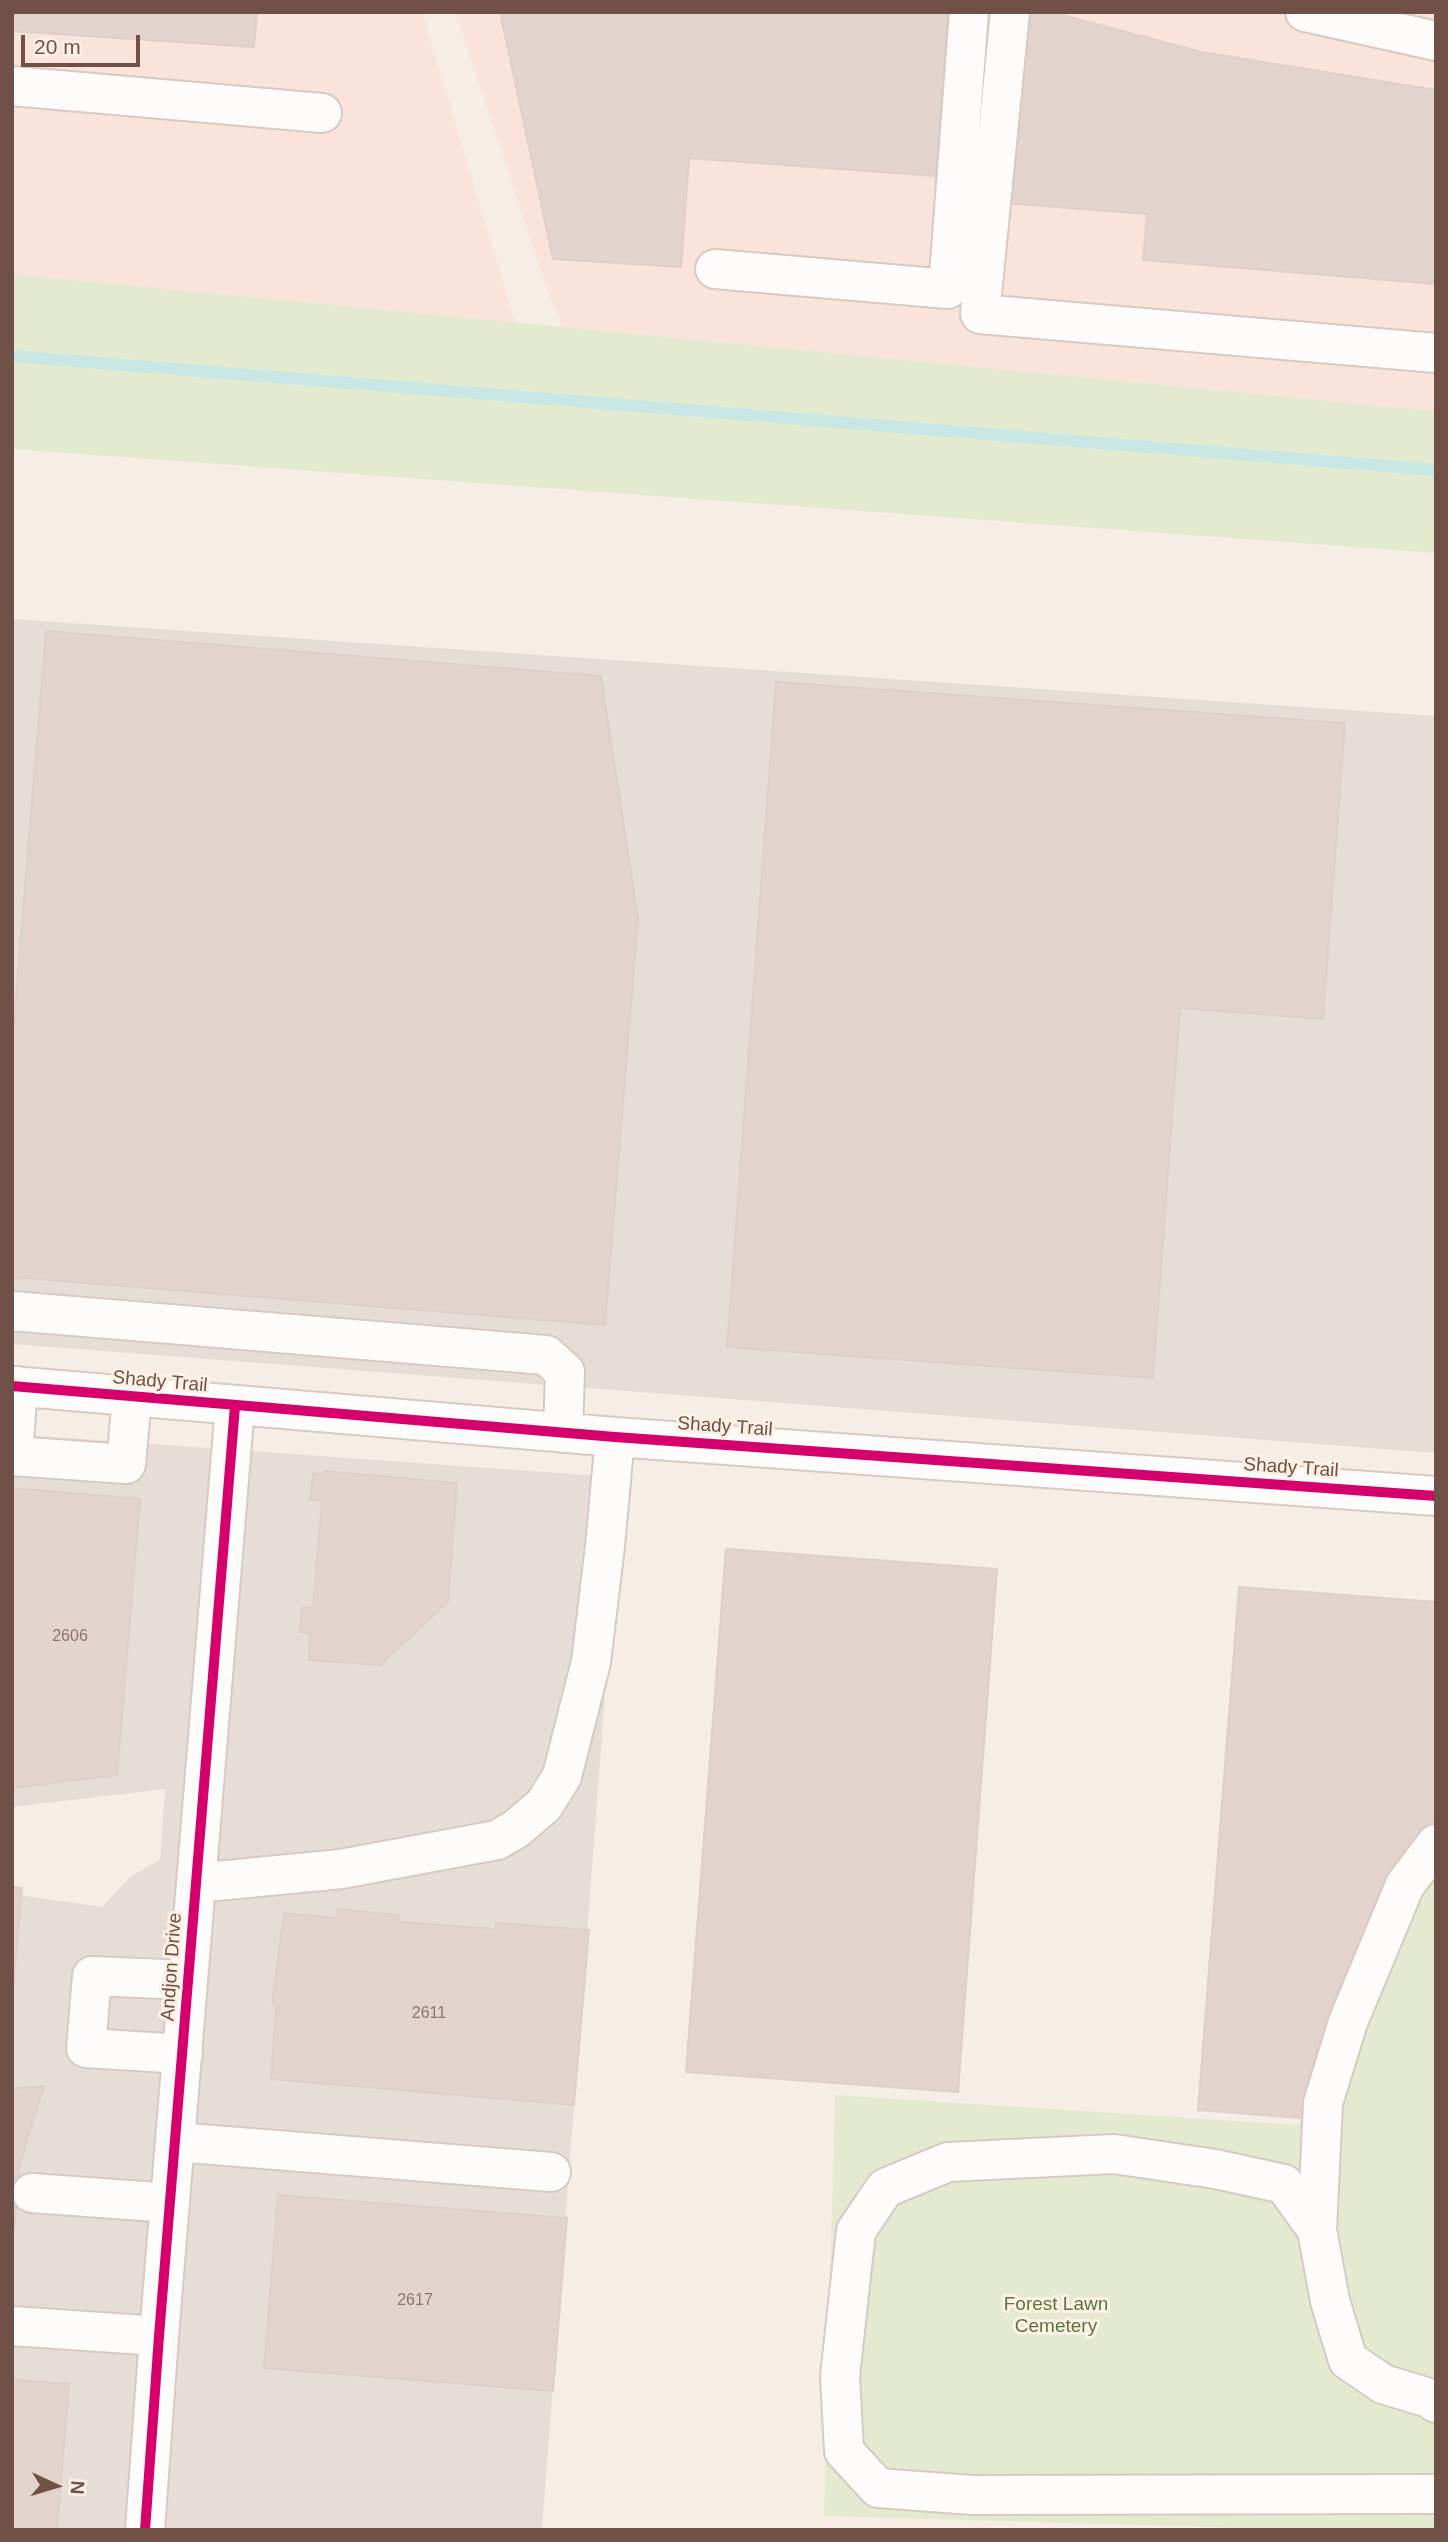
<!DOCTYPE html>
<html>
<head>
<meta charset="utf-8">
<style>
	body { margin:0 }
	#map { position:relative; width:1448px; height:2542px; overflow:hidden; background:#f6ede5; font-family:Arial,sans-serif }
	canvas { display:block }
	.frame { position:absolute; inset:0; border:14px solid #715147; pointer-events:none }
	.north { position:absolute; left:21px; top:2451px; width:70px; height:70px; -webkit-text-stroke:5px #fff1e5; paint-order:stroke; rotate:94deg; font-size:19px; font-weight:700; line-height:28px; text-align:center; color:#715147 }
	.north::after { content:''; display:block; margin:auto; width:24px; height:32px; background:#715147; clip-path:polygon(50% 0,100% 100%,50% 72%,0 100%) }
	.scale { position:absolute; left:21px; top:35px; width:119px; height:32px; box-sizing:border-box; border:4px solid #715147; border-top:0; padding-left:9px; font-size:21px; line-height:24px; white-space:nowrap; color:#715147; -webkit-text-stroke:5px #fff1e5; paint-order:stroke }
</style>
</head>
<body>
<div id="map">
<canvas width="1448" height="2542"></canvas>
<div class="frame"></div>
<div class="north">N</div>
<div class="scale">20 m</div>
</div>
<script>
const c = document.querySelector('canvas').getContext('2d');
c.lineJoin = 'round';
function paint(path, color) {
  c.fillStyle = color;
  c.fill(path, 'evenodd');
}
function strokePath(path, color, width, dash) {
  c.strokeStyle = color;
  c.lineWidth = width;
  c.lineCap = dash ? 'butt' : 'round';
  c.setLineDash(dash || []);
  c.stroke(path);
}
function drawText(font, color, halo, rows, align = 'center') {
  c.font = font + ' Arial,sans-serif';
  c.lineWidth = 6;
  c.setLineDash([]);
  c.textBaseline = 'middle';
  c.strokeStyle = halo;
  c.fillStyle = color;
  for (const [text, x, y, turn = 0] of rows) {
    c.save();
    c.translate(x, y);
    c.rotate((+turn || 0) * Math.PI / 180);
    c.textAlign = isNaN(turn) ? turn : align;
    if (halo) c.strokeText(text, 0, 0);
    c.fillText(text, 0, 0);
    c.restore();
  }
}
paint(new Path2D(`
	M12 12H422L515 323 12 274Z
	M456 12H1436V411L562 327 540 269Z`), '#f9e3db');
paint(new Path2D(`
	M12 619 1436 716V1453L12 1344Z
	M12 1434 588 1475 622 1470 542 2530H12V1894L102 1907 131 1876 160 1860 165 1789 12 1807Z`), '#e7ddd7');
paint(new Path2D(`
	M12 274 1436 411V553L12 449Z
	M1436 1814V2530H1313L824 2516 835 2095 1299 2125 1374 1892Z`), '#e4ead0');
strokePath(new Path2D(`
	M12 356 1436 470`), '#c8e7e4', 12);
const building = new Path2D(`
	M12 12H257L254 47 12 31Z
	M500 12H948L936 176 689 158 681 267 553 259Z
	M1021 12H1051L1201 52 1436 90V284L1143 260 1147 214 1005 203Z
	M46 631 601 676 638 919 605 1325 12 1277V1044Z
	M776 682 1345 723 1323 1019 1180 1008 1153 1378 727 1347Z
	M325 1471 457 1483 448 1602 380 1665 309 1660 310 1633 300 1632 302 1607 313 1608 322 1500H310L313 1473 325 1475Z
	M12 1488 140 1499 117 1775 12 1788Z
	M726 1549 997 1569 958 2092 686 2072Z
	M1239 1587 1436 1602V1821L1383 1887 1312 2119 1198 2110Z
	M12 1887 22 1888 12 2001Z
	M338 1909 399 1915V1922L495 1929 496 1923 589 1930 574 2105 271 2079 276 2005 272 2004 284 1913 337 1918Z
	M44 2086 20 2163 14 2230H12V2089Z
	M278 2195 567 2218 553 2391 264 2368Z
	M15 2380 69 2384 57 2530H12V2394Z`);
paint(building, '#e2d4cd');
strokePath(building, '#decfc8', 2);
const minor = new Path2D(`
	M1010 12 980 314 1436 353
	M1305 12 1436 41
	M12 86 322 113
	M715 269 948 289 969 12
	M12 1311 546 1355 565 1372 563 1433
	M12 1386 615 1437 1436 1496
	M18 1386 13 1456 126 1464 132 1397
	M196 1883 341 1869 497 1840 516 1829 544 1805 562 1776 591 1662 605 1546 615 1437
	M183 2054 86 2048 92 1976 188 1980
	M176 2142 551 2172
	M32 2193 170 2203
	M1317 2230 1323 2103 1348 2022 1405 1885 1436 1844
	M12 2326 159 2336
	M1436 2403 1429 2398 1383 2384 1348 2360 1330 2301 1317 2230 1284 2184 1215 2169 1114 2154 948 2162 885 2188 856 2231 840 2376 844 2451 878 2488 972 2495 1436 2494
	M145 2530 159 2336 235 1406`);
strokePath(minor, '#d7cac3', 42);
strokePath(minor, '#fefcfb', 38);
strokePath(new Path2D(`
	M12 1386 615 1437 1436 1496
	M145 2530 159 2336 235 1406`), '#d6006c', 10);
drawText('16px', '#8f746b', null, [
	["2606",70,1637],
	["2611",429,2014],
	["2617",415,2301]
]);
drawText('19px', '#715147', '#fff1e5', [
	["Shady Trail",160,1382,5],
	["Shady Trail",725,1427,4],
	["Shady Trail",1291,1468,4],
	["Andjon Drive",172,1967,-86]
]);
drawText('19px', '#577840', '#fff1e5', [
	["Forest Lawn",1056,2305],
	["Cemetery",1056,2327]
]);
</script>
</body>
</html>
